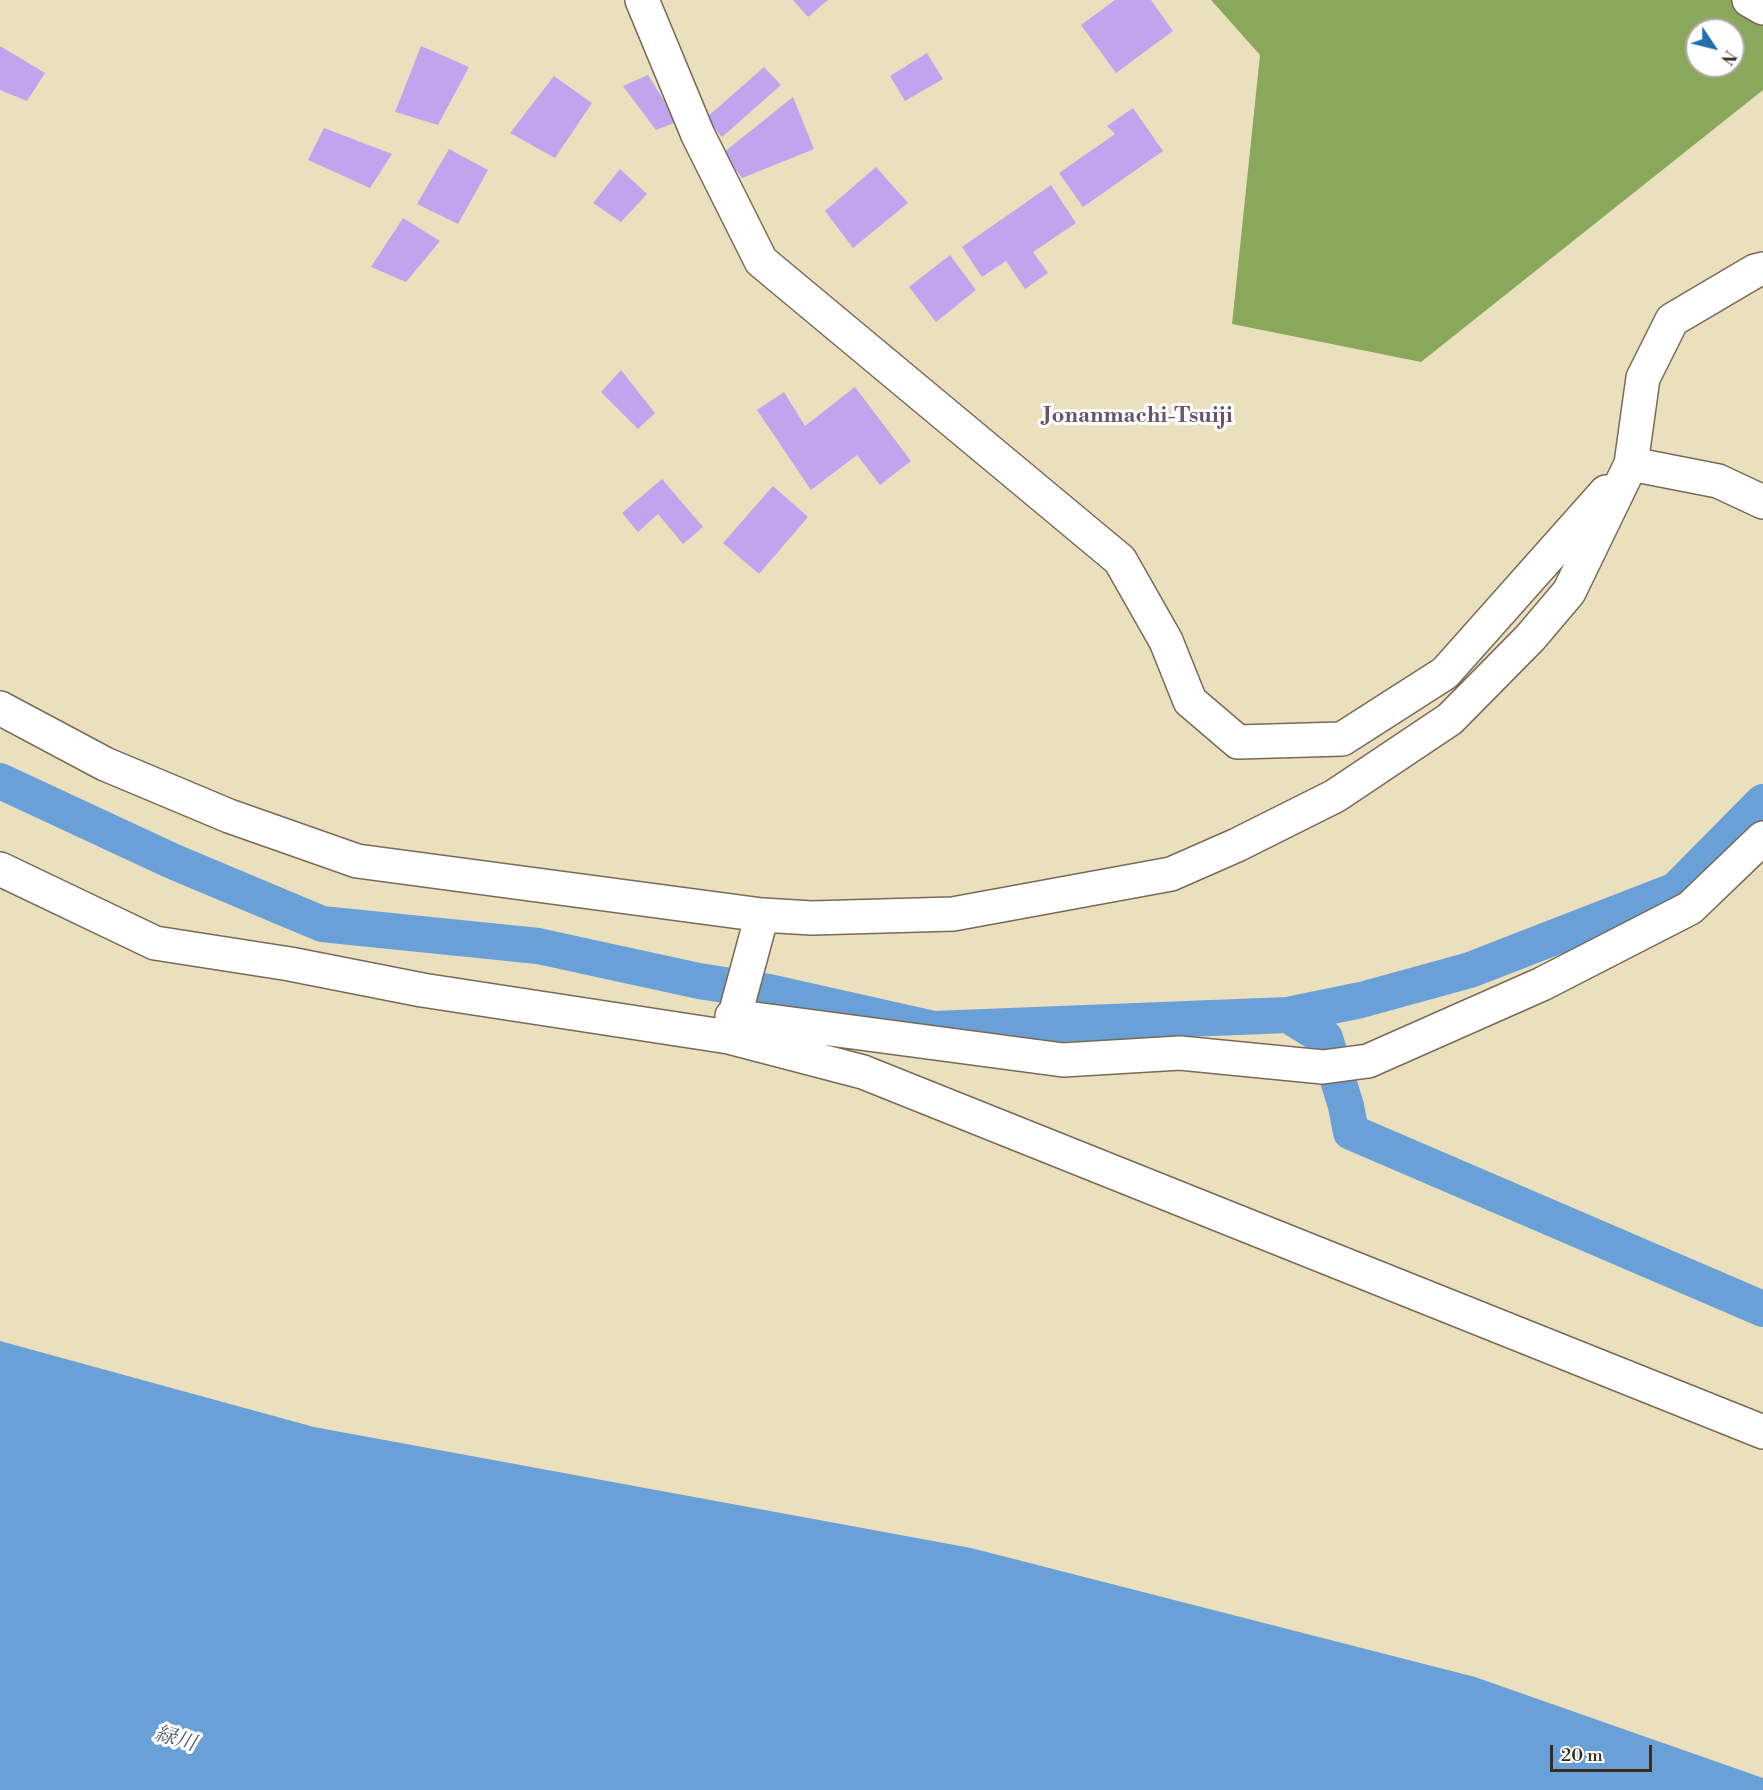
<!DOCTYPE html>
<html>
<head>
<meta charset="utf-8">
<style>
	body { margin:0 }
	#map { position:relative; width:1763px; height:1790px; overflow:hidden; background:#eae0be; font-family:"Libre Bodoni",serif }
	canvas { display:block }
	.north { position:absolute; left:1685px; top:18px; width:60px; height:60px; box-sizing:border-box; background:#fff; border:2px solid #b1aaa5; border-radius:50%; rotate:125deg; font-size:16px; font-weight:700; line-height:24px; text-align:center; color:#3b2a1e }
	.north::after { content:''; display:block; margin:auto; width:21px; height:27px; background:#1f6fb2; clip-path:polygon(50% 0,100% 100%,50% 72%,0 100%) }
	.scale { position:absolute; left:1550px; top:1745px; width:102px; height:27px; box-sizing:border-box; border:3px solid #3b2a1e; border-top:0; padding-left:8px; font-size:18px; line-height:21px; white-space:nowrap; color:#3b2a1e; -webkit-text-stroke:4px #fff; paint-order:stroke }
</style>
</head>
<body>
<div id="map">
<canvas width="1763" height="1790"></canvas>
<div class="north">N</div>
<div class="scale">20 m</div>
</div>
<script>
const c = document.querySelector('canvas').getContext('2d');
c.lineJoin = 'round';
function paint(path, color) {
  c.fillStyle = color;
  c.fill(path, 'evenodd');
}
function strokePath(path, color, width, dash) {
  c.strokeStyle = color;
  c.lineWidth = width;
  c.lineCap = dash ? 'butt' : 'round';
  c.setLineDash(dash || []);
  c.stroke(path);
}
function drawText(font, color, halo, rows, align = 'center') {
  c.font = font + ' "Libre Bodoni","Noto Serif JP",serif';
  c.lineWidth = 6;
  c.setLineDash([]);
  c.textBaseline = 'middle';
  c.strokeStyle = halo;
  c.fillStyle = color;
  for (const [text, x, y, turn = 0] of rows) {
    c.save();
    c.translate(x, y);
    c.rotate((+turn || 0) * Math.PI / 180);
    c.textAlign = isNaN(turn) ? turn : align;
    if (halo) c.strokeText(text, 0, 0);
    c.fillText(text, 0, 0);
    c.restore();
  }
}
paint(new Path2D(`
	M1211 0H1763V90L1421 362 1232 324 1260 55ZM1697 30H1733V66H1697Z`), '#8aa85b');
paint(new Path2D(`
	M0 1341 314 1427 971 1548 1475 1677 1763 1778V1790H0Z`), '#69a0d7');
strokePath(new Path2D(`
	M0 781 172 861 322 924 538 946 699 981 769 992 934 1029 1288 1015 1361 1000 1470 970 1676 890 1763 802
	M1288 1015 1325 1038 1346 1106 1351 1132 1763 1309`), '#69a0d7', 36);
paint(new Path2D(`
	M793 0H828L808 17Z
	M1115 0H1151L1173 31 1116 73 1081 25Z
	M0 46 45 73 27 101 0 90Z
	M421 46 469 67 438 125 395 112Z
	M927 53 943 79 905 101 890 76Z
	M764 67 781 85 722 137 706 118Z
	M648 75 677 122 656 130 623 86Z
	M554 76 592 103 555 158 510 133Z
	M793 97 814 149 742 178 723 153Z
	M1133 108 1163 151 1083 207 1059 173 1115 134 1107 126Z
	M324 128 392 154 370 188 308 160Z
	M449 149 488 170 458 224 417 204Z
	M876 167 908 203 853 248 825 211Z
	M620 169 647 194 621 222 593 203Z
	M1051 185 1076 223 1033 252 1048 273 1025 289 1006 261 982 277 962 247Z
	M403 218 440 241 406 282 371 267Z
	M950 255 976 290 936 322 909 287Z
	M621 370 655 413 638 429 601 392Z
	M855 387 911 461 880 485 857 455 811 490 757 410 784 392 805 426Z
	M662 479 703 527 683 544 658 514 638 532 622 513Z
	M773 486 808 517 759 574 723 543Z`), '#c0a4ee');
const minor = new Path2D(`
	M642 0 698 135 761 261 1120 560 1166 641 1190 701 1238 742 1342 739 1445 673 1606 492
	M1749 0 1763 8
	M1631 464 1718 481 1763 502
	M0 708 105 764 229 816 357 861 762 915 812 918 953 914 1171 874 1237 845 1335 796 1450 719 1530 638 1569 592 1631 464 1643 378 1672 320 1755 271 1763 269
	M0 869 155 943 290 964 422 990 729 1037 863 1072 1763 1432
	M732 1016 1063 1060 1180 1053 1323 1067 1368 1061 1542 984 1690 908 1763 838
	M729 1037 762 915`);
strokePath(minor, '#786a56', 36);
strokePath(minor, '#fff', 33);
drawText('italic 21px', '#505f71', '#fff', [
	["緑川",175,1740,16]
]);
drawText('bold 22px', '#6a5567', '#fff', [
	["Jonanmachi-Tsuiji",1138,417]
]);
</script>
</body>
</html>
